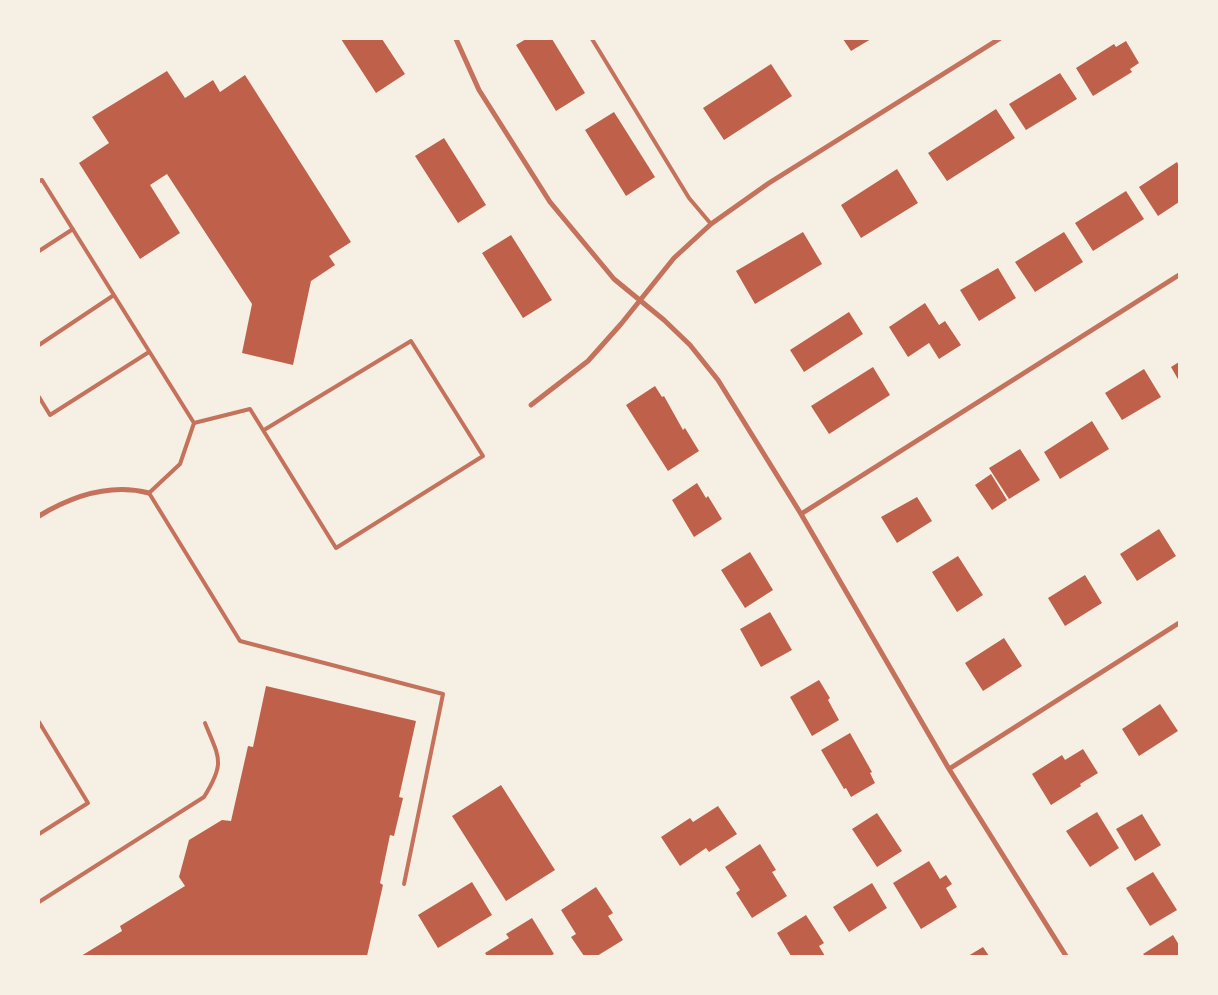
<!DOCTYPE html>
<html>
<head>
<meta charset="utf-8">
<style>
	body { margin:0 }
	#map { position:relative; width:1218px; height:995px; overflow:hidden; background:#f6efe4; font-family:Rubik,sans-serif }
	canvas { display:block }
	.frame { position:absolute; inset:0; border:40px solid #f6efe4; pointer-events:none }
</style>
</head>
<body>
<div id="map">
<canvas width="1218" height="995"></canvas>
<div class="frame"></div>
</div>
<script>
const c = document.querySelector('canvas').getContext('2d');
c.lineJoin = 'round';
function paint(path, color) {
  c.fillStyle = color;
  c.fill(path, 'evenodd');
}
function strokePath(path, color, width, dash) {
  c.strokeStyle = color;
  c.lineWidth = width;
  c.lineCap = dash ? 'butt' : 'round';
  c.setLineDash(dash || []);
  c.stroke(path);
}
paint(new Path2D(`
	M341 39H382L405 74 376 93Z
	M526 39H552L585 93 556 111 516 45Z
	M843 39H871L851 51Z
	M1126 41 1139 63 1130 69 1132 72 1093 96 1076 68 1114 44 1116 47Z
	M771 64 792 96 724 140 703 108Z
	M167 71 185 98 213 80 220 92 245 75 351 242 329 256 335 265 311 281 293 365 242 353 252 304 167 174 150 185 180 233 140 259 79 163 109 143 92 117Z
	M1060 73 1077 99 1026 130 1009 104Z
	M996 109 1015 138 947 181 928 153Z
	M614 112 655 177 626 196 585 130Z
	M444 138 486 205 458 223 415 156Z
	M1177 162 1179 166V202L1158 216 1139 187Z
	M897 169 918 203 861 238 841 205Z
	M1126 191 1144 219 1093 251 1075 223Z
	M803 232 822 264 755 304 736 271Z
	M1064 232 1083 262 1035 292 1015 262Z
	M511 235 552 300 523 318 482 253Z
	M998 268 1016 298 979 321 960 290Z
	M925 303 939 325 945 321 961 345 939 359 929 343 908 357 889 327Z
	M849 312 863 334 804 372 790 350Z
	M1179 362V381L1171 367Z
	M873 367 890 395 829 434 811 406Z
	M1144 369 1161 397 1122 420 1105 393Z
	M655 386 662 397 664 396 683 430 685 428 699 451 668 471 626 405Z
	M1092 421 1109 449 1060 479 1044 452Z
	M1020 449 1040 480 1009 499 989 468Z
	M991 474 1007 500 992 510 975 485Z
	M697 483 706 498 708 496 722 519 694 537 672 500Z
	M917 497 932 521 897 543 881 517Z
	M1159 529 1176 556 1137 581 1120 554Z
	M750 552 773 590 745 608 721 570Z
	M958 556 983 595 957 612 932 572Z
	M1085 575 1102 603 1065 626 1048 598Z
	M770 612 792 650 761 667 740 629Z
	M1004 638 1022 666 983 691 965 663Z
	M819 680 830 698 828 700 839 720 812 736 790 697Z
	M266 686 416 721 399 797 403 798 394 836 390 835 380 883 383 885 367 956H81L122 931 120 926 185 886 179 877 189 840 222 820 231 821 248 746 253 747Z
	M1160 704 1178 731 1139 756 1122 729Z
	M850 733 872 772 870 773 875 783 851 797 846 788 844 789 821 750Z
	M1083 749 1098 773 1080 784 1081 786 1051 805 1032 774 1062 755 1065 760Z
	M501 785 555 870 506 901 452 816Z
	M718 806 737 834 709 852 706 848 680 866 661 837 690 818 693 822Z
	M1097 812 1119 848 1090 867 1066 831Z
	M877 813 902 851 877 867 852 829Z
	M1142 814 1161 845 1135 861 1116 829Z
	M760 844 776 870 772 872 787 896 752 918 736 893 740 890 725 867Z
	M929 861 940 879 946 875 952 884 946 888 957 907 921 929 893 883Z
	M1153 872 1177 910 1150 926 1126 888Z
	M472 882 492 915 438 948 418 915Z
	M872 883 887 908 849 932 833 907Z
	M596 887 613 913 608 916 623 940 597 956H584L571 937 576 934 561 910Z
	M806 915 824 943 819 946 825 956H791L777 933Z
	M532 918 554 954 550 956H487L485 953 509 938 506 934Z
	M1173 935 1179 945V956H1145L1143 954Z
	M983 947 989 956H968Z`), '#bf614a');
strokePath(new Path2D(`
	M592 39 689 198 711 224
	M39 181 42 180 194 423 180 464 149 493 240 641 443 694 404 884
	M39 251 73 229
	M39 345 114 295
	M39 397 50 415 149 352
	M194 423 250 409 336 548 483 456 411 341 264 430
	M39 722 88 803 39 834
	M39 902 204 797C226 762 219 758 205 723`), '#c5725c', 4);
strokePath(new Path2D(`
	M456 39 479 90 550 202 614 279 664 320 690 345 718 380 801 514 949 769 1066 956
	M531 405 588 361 621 324 674 258 711 224 769 183 999 39
	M801 514 1179 275
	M39 516C72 496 110 483 149 493
	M949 769 1179 623`), '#c5725c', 5);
</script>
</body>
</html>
